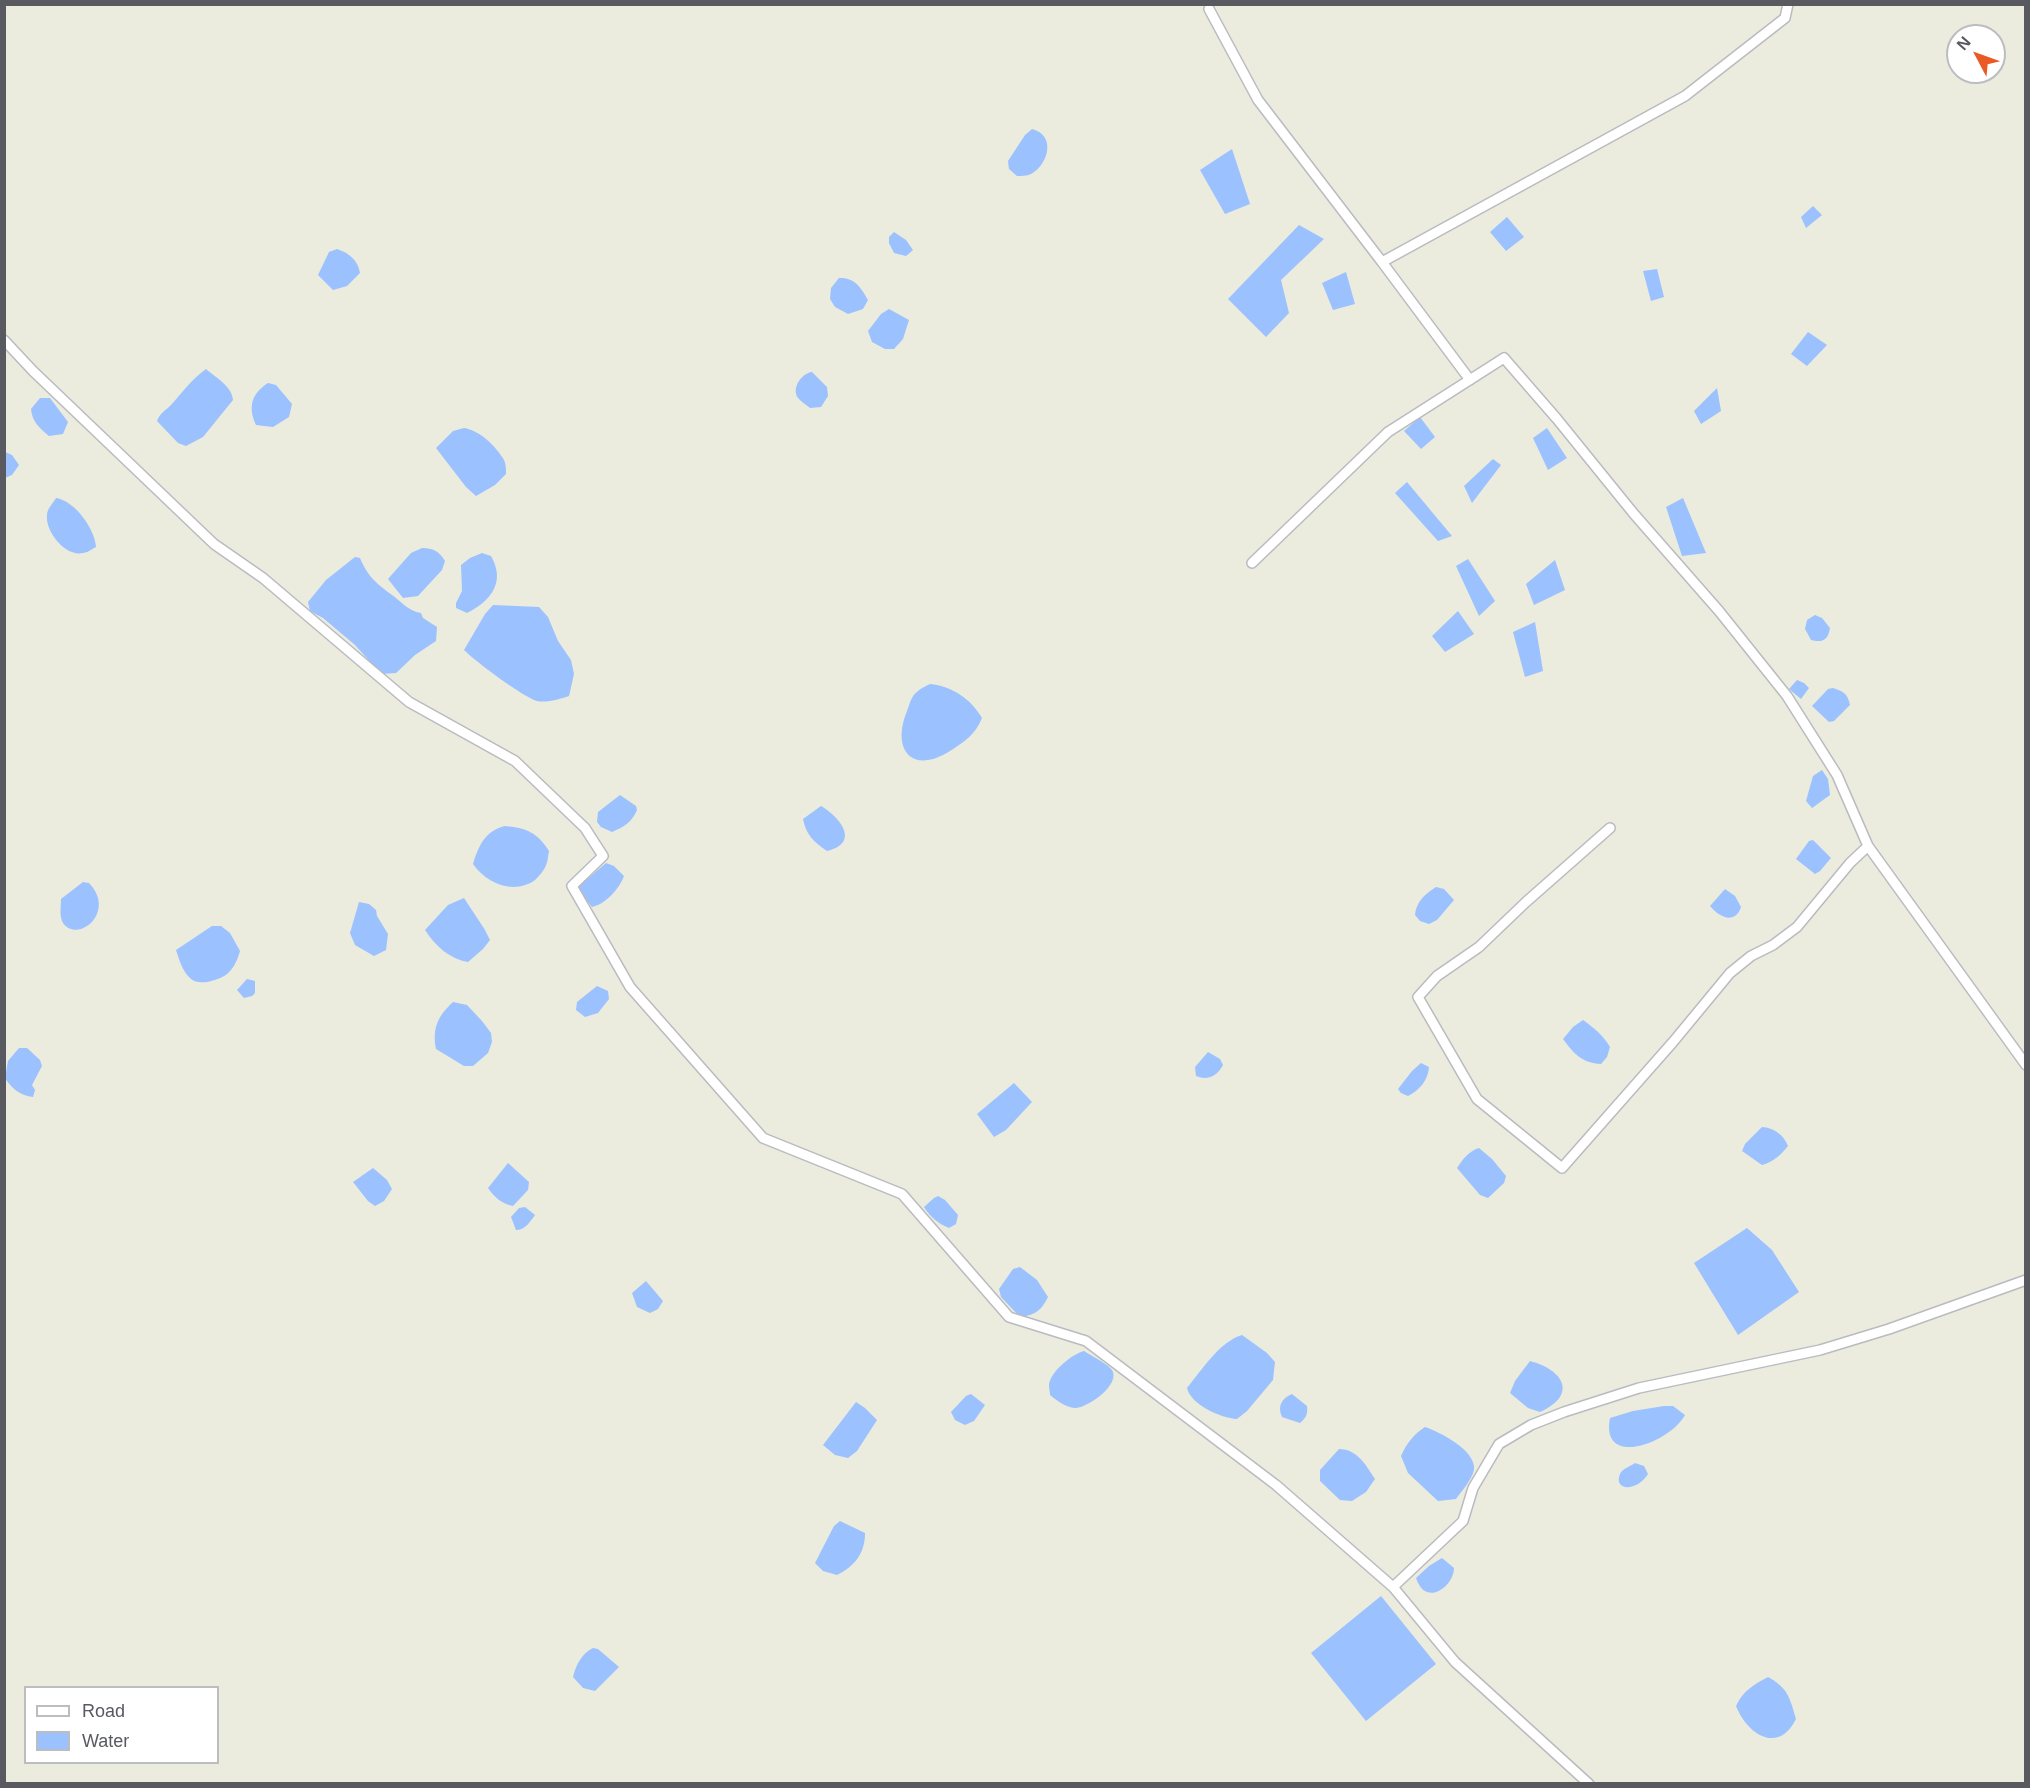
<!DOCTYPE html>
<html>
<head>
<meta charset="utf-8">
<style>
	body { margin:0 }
	#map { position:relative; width:2030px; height:1788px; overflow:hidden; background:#ebebde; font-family:Helvetica,sans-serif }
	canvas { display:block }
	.frame { position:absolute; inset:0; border:6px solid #585a60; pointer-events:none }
	.legend { position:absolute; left:24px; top:1686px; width:195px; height:78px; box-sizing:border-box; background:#fff; border:2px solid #bcbdbf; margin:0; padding:8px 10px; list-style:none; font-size:18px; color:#585a60 }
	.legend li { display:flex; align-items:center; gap:12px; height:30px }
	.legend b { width:30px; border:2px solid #bcbdbf }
	.north { position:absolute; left:1946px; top:24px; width:60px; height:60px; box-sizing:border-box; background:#fff; border:2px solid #bcbdbf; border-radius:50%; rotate:311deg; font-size:16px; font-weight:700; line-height:24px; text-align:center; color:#585a60 }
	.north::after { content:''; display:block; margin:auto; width:21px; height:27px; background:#eb5924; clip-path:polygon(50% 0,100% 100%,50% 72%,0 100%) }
</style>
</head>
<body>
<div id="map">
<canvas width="2030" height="1788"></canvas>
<div class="frame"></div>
<ul class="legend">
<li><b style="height:8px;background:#fff"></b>Road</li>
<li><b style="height:16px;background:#9bc1ff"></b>Water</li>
</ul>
<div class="north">N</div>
</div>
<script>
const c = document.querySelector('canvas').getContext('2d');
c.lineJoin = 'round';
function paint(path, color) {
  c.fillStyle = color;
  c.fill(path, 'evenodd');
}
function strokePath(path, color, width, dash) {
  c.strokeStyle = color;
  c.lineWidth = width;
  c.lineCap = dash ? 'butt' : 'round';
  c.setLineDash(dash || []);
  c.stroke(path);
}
paint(new Path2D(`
	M1032 129C1056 135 1049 164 1031 174 1027 176 1021 176 1017 176L1009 169 1008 161 1025 135Z
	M1232 149 1250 204 1225 214 1200 170Z
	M1813 206 1822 215 1806 228 1801 217Z
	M1507 217 1524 237 1506 251 1490 232Z
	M1299 225 1324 239 1281 280 1289 313 1266 337 1228 299Z
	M894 232 906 240 913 250 906 256 894 253 889 243V237Z
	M337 249C349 253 358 260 360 273L347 286 333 290 318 275 329 252Z
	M1657 269 1664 297 1651 301 1643 271Z
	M1346 272 1355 304 1333 310 1322 283Z
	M839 278C855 278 860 286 868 300L863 309 848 314 835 307 830 299 831 288Z
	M889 309 909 320 903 339 894 349H885L872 342 868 331 881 314Z
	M1808 332 1827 345 1807 366 1791 354Z
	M206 369C216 378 232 386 233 400L203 437 186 446 178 443 157 421C160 413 165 411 170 406 182 393 191 380 206 369Z
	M812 372 827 387 828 396 821 407 810 408C807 405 801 402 798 398 791 388 802 373 812 372Z
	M268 383 276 385 292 404 289 417 273 427 256 425C248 407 251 394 268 383Z
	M1717 388 1721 411 1701 424 1694 411Z
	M40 398H50L68 422 63 434 49 436C39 428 32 421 31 409Z
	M1420 417 1435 437 1421 449 1404 431Z
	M464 428C479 430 496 446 504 460 506 464 506 469 506 474L495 485 476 496 466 487 436 448 453 431Z
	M1547 428 1567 458 1548 470 1533 438Z
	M5 452 12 455 19 465 12 475 5 478Z
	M1493 459 1501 465 1472 503 1464 486Z
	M1407 482 1452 536 1438 541 1395 493Z
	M56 498C75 501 95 529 96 547 92 549 87 553 83 553 65 557 45 531 47 515 47 509 53 503 56 498Z
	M1683 498 1706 553 1682 556 1666 507Z
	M422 548C433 548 439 551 445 561L442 570 418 596 403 598 388 579 411 553Z
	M482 553 491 556C506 582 491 601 467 613L456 608V603L462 591 461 565 470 558Z
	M355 557 360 558C368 577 376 583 392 595 402 602 408 611 421 613L423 618 437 627 436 641 415 655 396 673 381 674 355 645 323 618 310 611 308 602 326 580Z
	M1468 559 1495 601 1479 616 1456 566Z
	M1555 560 1565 590 1534 605 1526 584Z
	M493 605 539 607 548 617 558 641 571 660 574 674 569 696C560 699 547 703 537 701 523 697 475 661 464 650L485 614Z
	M1458 611 1474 634 1445 652 1432 636Z
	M1815 615 1822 618 1830 628C1828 640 1823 643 1811 640L1805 629 1807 620Z
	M1535 622 1543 671 1525 677 1513 632Z
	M1797 680 1804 683 1809 688 1801 699 1789 689Z
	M930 684C952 686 971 699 982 718 975 735 965 741 950 751 912 775 891 750 907 711 910 703 911 696 918 691 921 688 926 686 930 684Z
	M1833 688C1843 691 1848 694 1850 705L1834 721 1829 722 1812 706 1828 689Z
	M1822 770 1828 779 1830 795 1812 808 1806 801 1813 776Z
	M620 795 636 806 637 810C632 822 624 827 612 832L601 827 597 822 598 812Z
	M821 806C840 817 861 843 827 851 814 842 806 835 803 819Z
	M505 826C526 828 537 832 549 851 548 855 548 861 546 865 544 871 539 876 535 880 514 895 487 884 473 864 479 845 485 831 505 826Z
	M1813 840 1831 858 1820 871 1815 874 1796 859 1809 841Z
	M606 863 614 866 624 876C619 889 606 904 592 907L580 892 579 886Z
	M83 882 89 883C117 912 78 944 63 923 59 916 61 907 61 899Z
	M1436 887 1444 889 1454 900 1437 920 1429 924 1420 921 1415 915C1416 902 1425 894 1436 887Z
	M1725 889 1735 896 1741 907C1735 925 1719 917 1710 906Z
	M464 898 485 930 490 940 483 949 468 962C450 959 435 946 425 930L448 905Z
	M359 902 369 904 376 910 377 916 388 934 386 950 374 956 355 945 350 933Z
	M212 926H221L230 933 240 951C234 971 227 978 207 982 201 983 193 982 189 977 182 970 179 959 176 950Z
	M247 979 255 981V993L252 996 244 998 237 990Z
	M597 986 608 991 609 999 598 1013 585 1017 576 1010 577 1002Z
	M453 1002 467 1005 482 1021 491 1033 492 1042 488 1053 473 1066H464L436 1049C432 1028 438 1016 453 1002Z
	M1583 1020C1593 1027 1604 1036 1610 1047L1607 1057 1601 1064C1582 1063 1574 1054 1563 1039L1573 1027Z
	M19 1048H27L40 1060 42 1066 32 1085 35 1090 33 1097C21 1096 11 1088 5 1078L8 1061Z
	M1208 1052 1220 1059 1223 1065C1217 1076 1208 1081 1196 1076L1195 1067Z
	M1421 1063 1429 1067C1428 1080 1420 1090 1408 1096L1401 1093 1398 1089 1412 1071Z
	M1014 1083 1032 1102 1006 1130 994 1137 977 1114Z
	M1762 1127C1774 1128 1783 1134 1788 1146 1781 1155 1773 1162 1762 1165L1742 1151 1745 1144Z
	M1479 1148 1492 1159 1506 1176 1504 1183 1488 1198 1480 1195 1457 1168C1463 1159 1469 1151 1479 1148Z
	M508 1163 529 1182 528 1190 513 1206C502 1204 494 1197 488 1188Z
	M373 1168 387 1180 392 1189 384 1201 375 1206 368 1201 353 1182Z
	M938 1196 945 1200 958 1215 956 1224 949 1228C939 1224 930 1217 924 1207L934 1198Z
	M525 1207 535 1215C530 1222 525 1230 516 1230L511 1217 519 1208Z
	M1747 1228 1772 1250 1799 1292 1738 1335 1694 1263Z
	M1020 1267 1037 1280 1048 1297C1041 1311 1035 1315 1020 1317L1001 1297 999 1289 1013 1269Z
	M646 1281 663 1301 658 1309 650 1313 637 1307 632 1293Z
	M1242 1335 1267 1353 1275 1362 1273 1380 1247 1411 1237 1419C1221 1418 1191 1405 1187 1388 1202 1370 1219 1342 1242 1335Z
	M1084 1351C1090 1355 1108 1364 1112 1370 1121 1384 1089 1407 1076 1408 1067 1408 1057 1401 1050 1395 1050 1392 1049 1389 1049 1385 1050 1372 1072 1354 1084 1351Z
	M1530 1361C1564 1370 1578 1395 1540 1412L1528 1408 1510 1393 1515 1381Z
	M971 1394 985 1405 974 1421 965 1425 955 1420 951 1412 966 1396Z
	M1292 1394 1307 1406C1308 1414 1306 1418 1300 1423L1282 1417C1277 1406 1282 1398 1292 1394Z
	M856 1402 865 1408 877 1420 857 1451 848 1458 835 1455 823 1445Z
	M1664 1406H1673L1685 1415C1670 1443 1600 1469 1610 1418L1633 1411Z
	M1425 1427C1440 1432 1477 1451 1474 1470 1472 1479 1462 1491 1456 1499L1438 1501 1408 1473 1401 1456C1407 1443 1413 1435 1425 1427Z
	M1339 1449C1357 1449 1366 1465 1375 1479L1366 1492 1352 1501 1340 1500 1320 1481V1470Z
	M1635 1463 1644 1466 1648 1474C1637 1492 1613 1491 1620 1474 1622 1469 1631 1466 1635 1463Z
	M840 1521 865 1533C865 1553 855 1566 837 1575L823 1571 815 1563 834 1526Z
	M1442 1558 1454 1568C1454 1586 1426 1608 1416 1578L1429 1566Z
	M1381 1596 1436 1664 1366 1721 1311 1653Z
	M593 1648 598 1649 619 1667 595 1691 583 1688 573 1677C576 1665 582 1653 593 1648Z
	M1768 1677C1788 1688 1790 1698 1796 1719 1778 1755 1747 1734 1736 1706 1743 1691 1753 1685 1768 1677Z`), '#9bc1ff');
const minor = new Path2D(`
	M1209 9 1258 100 1382 262
	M4 340 33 371 214 544 263 578 409 702 515 761 585 828 603 856 572 886 630 987 763 1138 902 1194 1009 1317 1086 1341 1276 1485 1393 1587 1455 1662 1589 1784
	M1470 380 1382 262 1685 96 1785 18 1788 4
	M1252 563 1388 432 1504 358 1557 419 1634 514 1719 611 1787 696 1837 775 1868 846 2026 1065
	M1610 828 1526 902 1479 947 1437 976 1418 997 1477 1099 1562 1168 1673 1042 1730 973 1751 956 1773 945 1797 927 1850 863 1868 846
	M1393 1587 1463 1521 1473 1488 1499 1444 1531 1425 1564 1412 1639 1388 1820 1350 1889 1329 2026 1280`);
strokePath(minor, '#babbc1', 12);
strokePath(minor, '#fff', 9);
</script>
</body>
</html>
